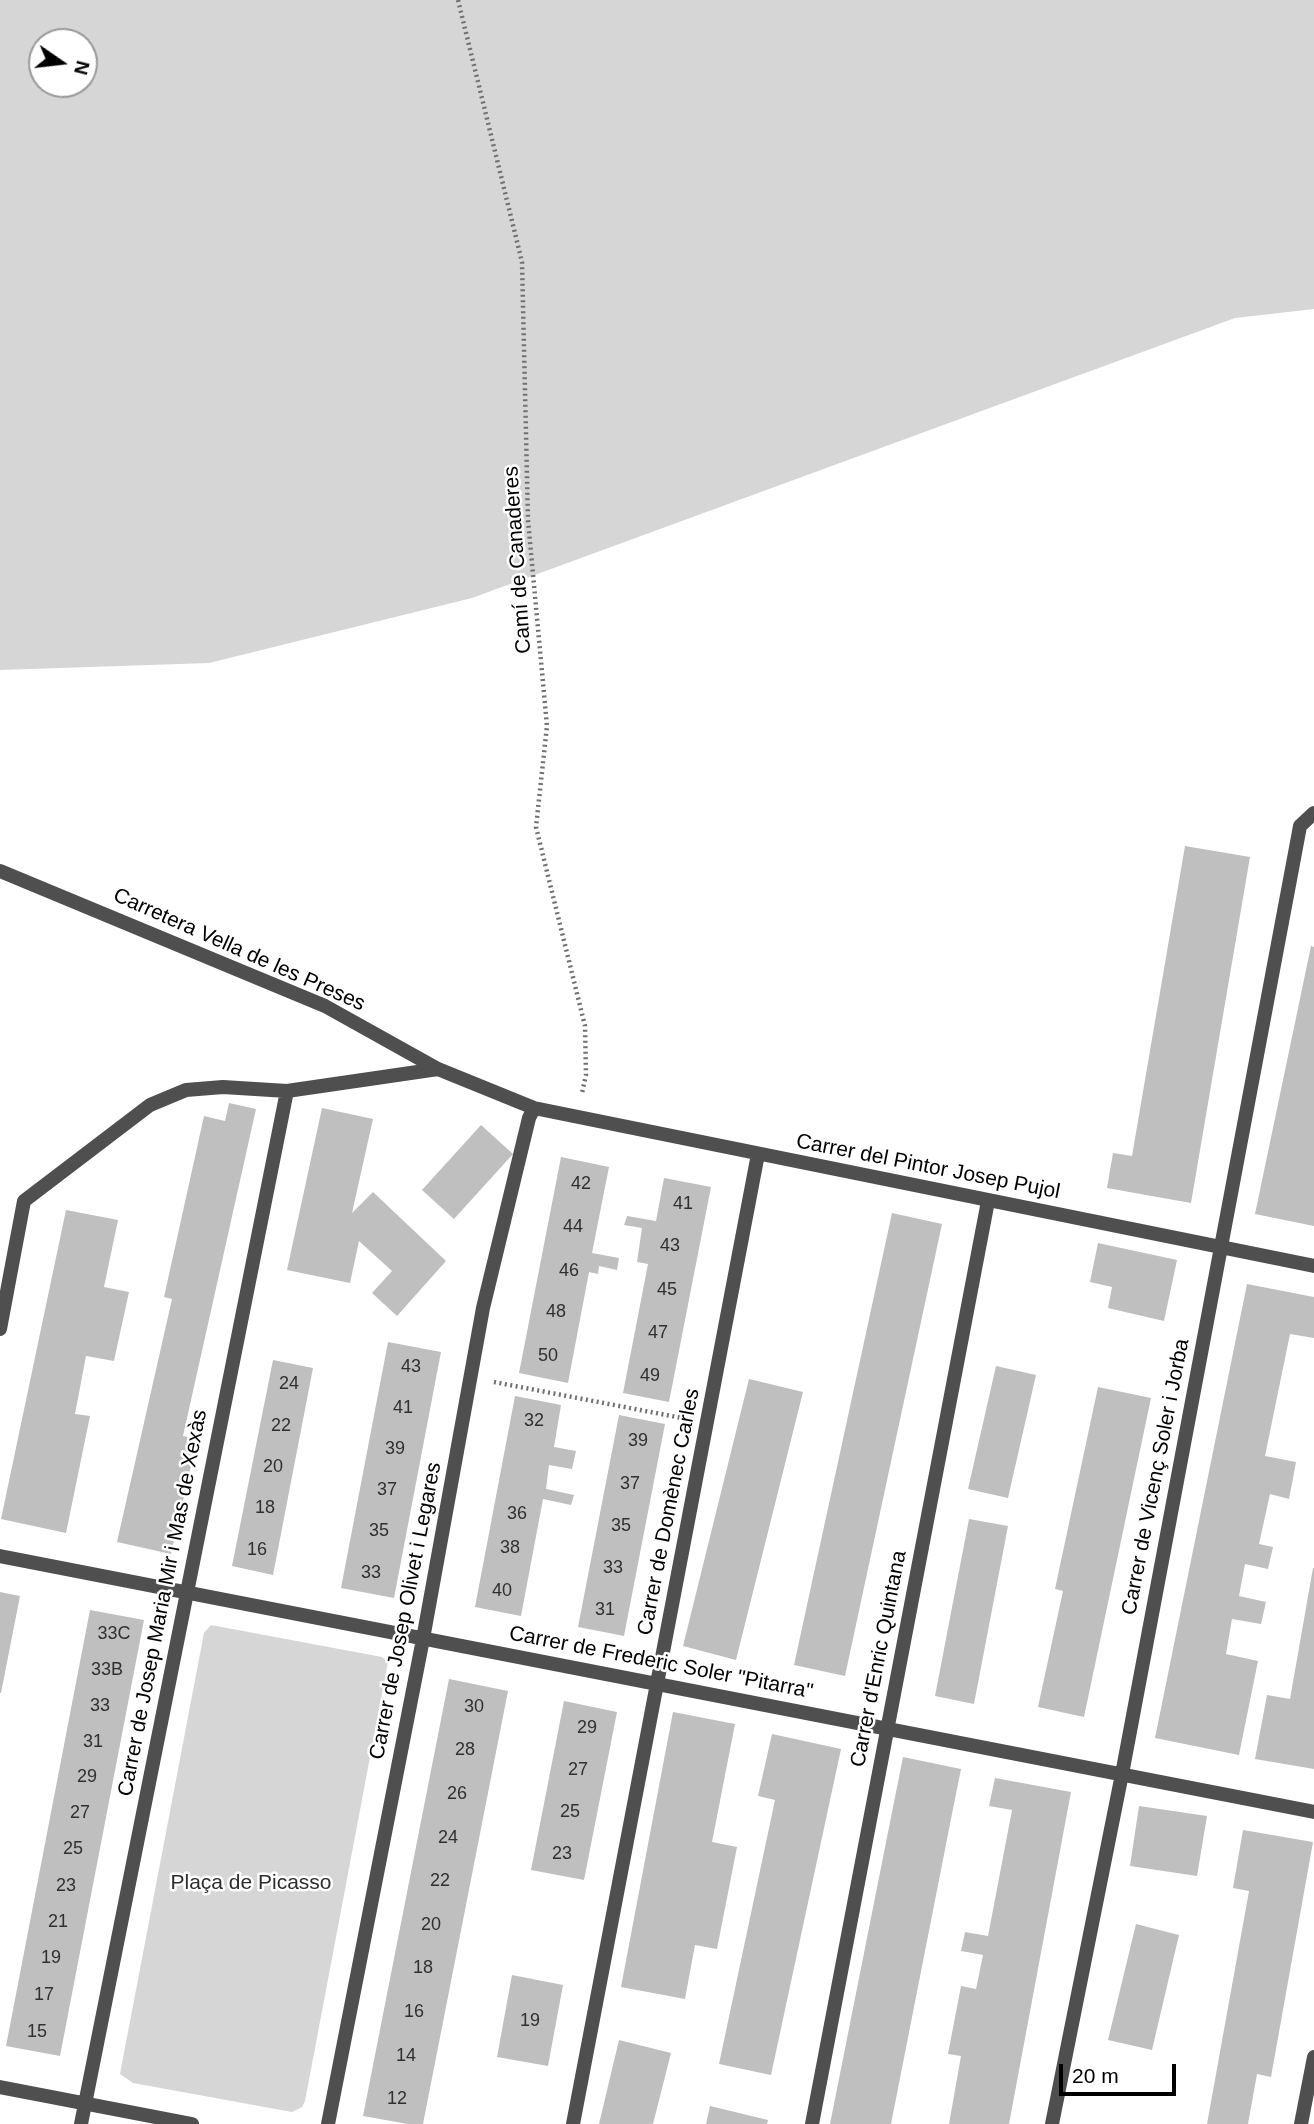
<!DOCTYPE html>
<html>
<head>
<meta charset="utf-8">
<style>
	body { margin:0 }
	#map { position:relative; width:1314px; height:2124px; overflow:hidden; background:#fff; font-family:Helvetica,sans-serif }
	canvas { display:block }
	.north { position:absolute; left:28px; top:28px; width:70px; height:70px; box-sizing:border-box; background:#fff; border:2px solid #999; border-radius:50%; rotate:104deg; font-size:19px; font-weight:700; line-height:28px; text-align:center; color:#000 }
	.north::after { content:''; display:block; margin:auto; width:24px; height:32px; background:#000; clip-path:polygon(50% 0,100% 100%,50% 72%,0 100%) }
	.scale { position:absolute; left:1059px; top:2064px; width:117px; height:32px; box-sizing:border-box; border:4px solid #000; border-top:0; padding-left:9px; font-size:21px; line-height:24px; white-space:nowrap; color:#000; -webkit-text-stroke:5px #fff; paint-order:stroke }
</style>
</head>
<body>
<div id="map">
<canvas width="1314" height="2124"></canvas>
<div class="north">N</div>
<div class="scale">20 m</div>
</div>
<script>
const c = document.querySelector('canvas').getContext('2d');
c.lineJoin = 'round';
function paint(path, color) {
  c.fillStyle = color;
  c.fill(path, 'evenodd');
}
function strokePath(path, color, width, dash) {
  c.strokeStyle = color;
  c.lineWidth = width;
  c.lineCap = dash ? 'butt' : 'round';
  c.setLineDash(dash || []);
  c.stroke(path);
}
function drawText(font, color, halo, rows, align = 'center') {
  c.font = font + ' Helvetica,sans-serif';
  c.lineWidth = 5;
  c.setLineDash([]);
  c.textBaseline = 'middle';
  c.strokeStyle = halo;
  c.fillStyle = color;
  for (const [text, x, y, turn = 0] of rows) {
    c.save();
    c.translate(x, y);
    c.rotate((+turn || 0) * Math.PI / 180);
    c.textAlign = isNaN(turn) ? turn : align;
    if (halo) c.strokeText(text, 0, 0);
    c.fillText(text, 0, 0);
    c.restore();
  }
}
paint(new Path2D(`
	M0 0H1314V309L1235 318 472 598 209 663 0 670ZM84 42V84H42V42Z
	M211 1625 382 1657 388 1662 305 2101 302 2107 292 2112 133 2083 120 2074 204 1633Z`), '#d6d6d6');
paint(new Path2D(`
	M1185 846 1250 857 1191 1203 1107 1188 1113 1153 1132 1156Z
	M1311 946 1314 947V1226L1255 1214Z
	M229 1103 256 1109 183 1436 197 1439 171 1554 117 1542 172 1299 164 1297 204 1116 225 1121Z
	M322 1108 373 1119 352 1213 373 1192 446 1261 397 1316 372 1293 392 1271 359 1241 350 1283 287 1270Z
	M481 1125 513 1154 454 1219 422 1190Z
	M561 1157 609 1167 592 1253 619 1258 617 1270 599 1266 598 1274 589 1272 568 1383 519 1373Z
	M664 1178 711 1187 669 1402 623 1393 648 1264 637 1262 642 1228 624 1225 627 1216 656 1221Z
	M66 1210 118 1220 104 1287 129 1292 114 1361 86 1356 75 1414 90 1416 66 1533 1 1519Z
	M892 1213 942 1224 845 1676 794 1665Z
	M1098 1243 1177 1260 1164 1321 1108 1308 1112 1287 1090 1282Z
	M1247 1284 1314 1297V1338L1290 1334 1265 1456 1296 1462 1294 1473 1289 1499 1270 1494 1259 1544 1273 1547 1268 1569 1245 1564 1239 1596 1266 1602 1261 1624 1232 1619 1226 1654 1258 1661 1239 1755 1155 1738Z
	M388 1342 441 1352 394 1598 341 1588Z
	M273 1360 313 1368 273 1575 232 1566Z
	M996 1366 1036 1375 1008 1498 968 1489Z
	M749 1379 803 1392 736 1660 683 1646Z
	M1098 1387 1151 1398 1084 1717 1038 1707 1063 1591 1055 1589Z
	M515 1396 561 1405 554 1447 576 1451 572 1469 549 1465 546 1489 574 1495 571 1505 543 1499 521 1616 475 1607Z
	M619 1415 665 1424 624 1636 578 1627Z
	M969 1519 1008 1526 974 1704 935 1696Z
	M1313 1568H1314V1769L1255 1759 1267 1695 1290 1699Z
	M0 1592 20 1596 1 1693H0Z
	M90 1610 144 1620 60 2056 6 2046Z
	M449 1679 508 1691 423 2124H408L363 2116Z
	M564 1701 617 1712 584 1880 531 1870Z
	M673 1712 735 1724 712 1842 737 1847 717 1949 695 1945 685 1999 621 1987Z
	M772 1734 841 1749 771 2075 719 2064 775 1800 758 1796Z
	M903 1757 961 1769 951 1819 891 2124H830Z
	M995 1778 1071 1792 1009 2124H949L961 2056 948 2054 961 1986 976 1989 983 1955 961 1951 965 1932 988 1936 1012 1810 989 1806Z
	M1139 1806 1207 1816 1197 1876 1130 1866Z
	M1243 1830 1313 1842 1271 2077 1257 2074 1248 2124H1207L1249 1891 1233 1888Z
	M1136 1924 1179 1935 1152 2050 1108 2040Z
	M512 1975 563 1985 548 2066 497 2057Z
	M619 2040 671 2053 653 2124H599Z
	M710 2106 768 2120 767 2124H706Z`), '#bfbfbf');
strokePath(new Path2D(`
	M458 0 522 262 528 520 547 726 536 827 585 1026 586 1075 582 1093
	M494 1382 682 1418`), '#717171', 4.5, [2, 3.5]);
strokePath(new Path2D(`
	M0 871 325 1006 438 1069 534 1108 1314 1266
	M0 1329 24 1201 150 1105 186 1090 223 1087 287 1091 438 1069
	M0 1556 1314 1812
	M0 2087 192 2124
	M81 2124 287 1091
	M328 2124 423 1639 483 1308 529 1118 534 1108
	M573 2124 758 1154
	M812 2124 988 1201
	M1052 2124 1122 1774 1298 837 1300 826 1314 813
	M1301 2124 1314 2057`), '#4f4f4f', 14);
drawText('18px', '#303030', null, [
	["42",581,1184],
	["41",683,1204],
	["44",573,1227],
	["43",670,1246],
	["46",569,1271],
	["45",667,1290],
	["48",556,1312],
	["47",658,1333],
	["50",548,1356],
	["43",411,1367],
	["49",650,1376],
	["24",289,1384],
	["41",403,1408],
	["32",534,1421],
	["22",281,1426],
	["39",638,1441],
	["39",395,1449],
	["20",273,1467],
	["37",630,1484],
	["37",387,1490],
	["18",265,1508],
	["36",517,1514],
	["35",621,1526],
	["35",379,1531],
	["38",510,1548],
	["16",257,1550],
	["33",613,1568],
	["33",371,1573],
	["40",502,1591],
	["31",605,1610],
	["33C",114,1634],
	["33B",107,1670],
	["33",100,1706],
	["30",474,1707],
	["29",587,1728],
	["31",93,1742],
	["28",465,1750],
	["27",578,1770],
	["29",87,1777],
	["26",457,1794],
	["25",570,1812],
	["27",80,1813],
	["24",448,1838],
	["25",73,1849],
	["23",562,1854],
	["22",440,1881],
	["23",66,1886],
	["21",58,1922],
	["20",431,1925],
	["19",51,1958],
	["18",423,1968],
	["17",44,1995],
	["16",414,2012],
	["19",530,2021],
	["15",37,2032],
	["14",406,2056],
	["12",397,2099]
]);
drawText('21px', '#000', '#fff', [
	["Camí de Canaderes",518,560,-94],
	["Carretera Vella de les Preses",239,950,24],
	["Carrer del Pintor Josep Pujol",928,1167,11],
	["Carrer de Vicenç Soler i Jorba",1156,1477,-79],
	["Carrer de Domènec Carles",669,1512,-79],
	["Carrer de Josep Maria Mir i Mas de Xexàs",163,1603,-79],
	["Carrer de Josep Olivet i Legares",406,1611,-79],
	["Carrer d'Enric Quintana",879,1659,-79],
	["Carrer de Frederic Soler \"Pitarra\"",661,1663,11]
]);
drawText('21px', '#2d2d2d', '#fff', [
	["Plaça de Picasso",251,1883]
]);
</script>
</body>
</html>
